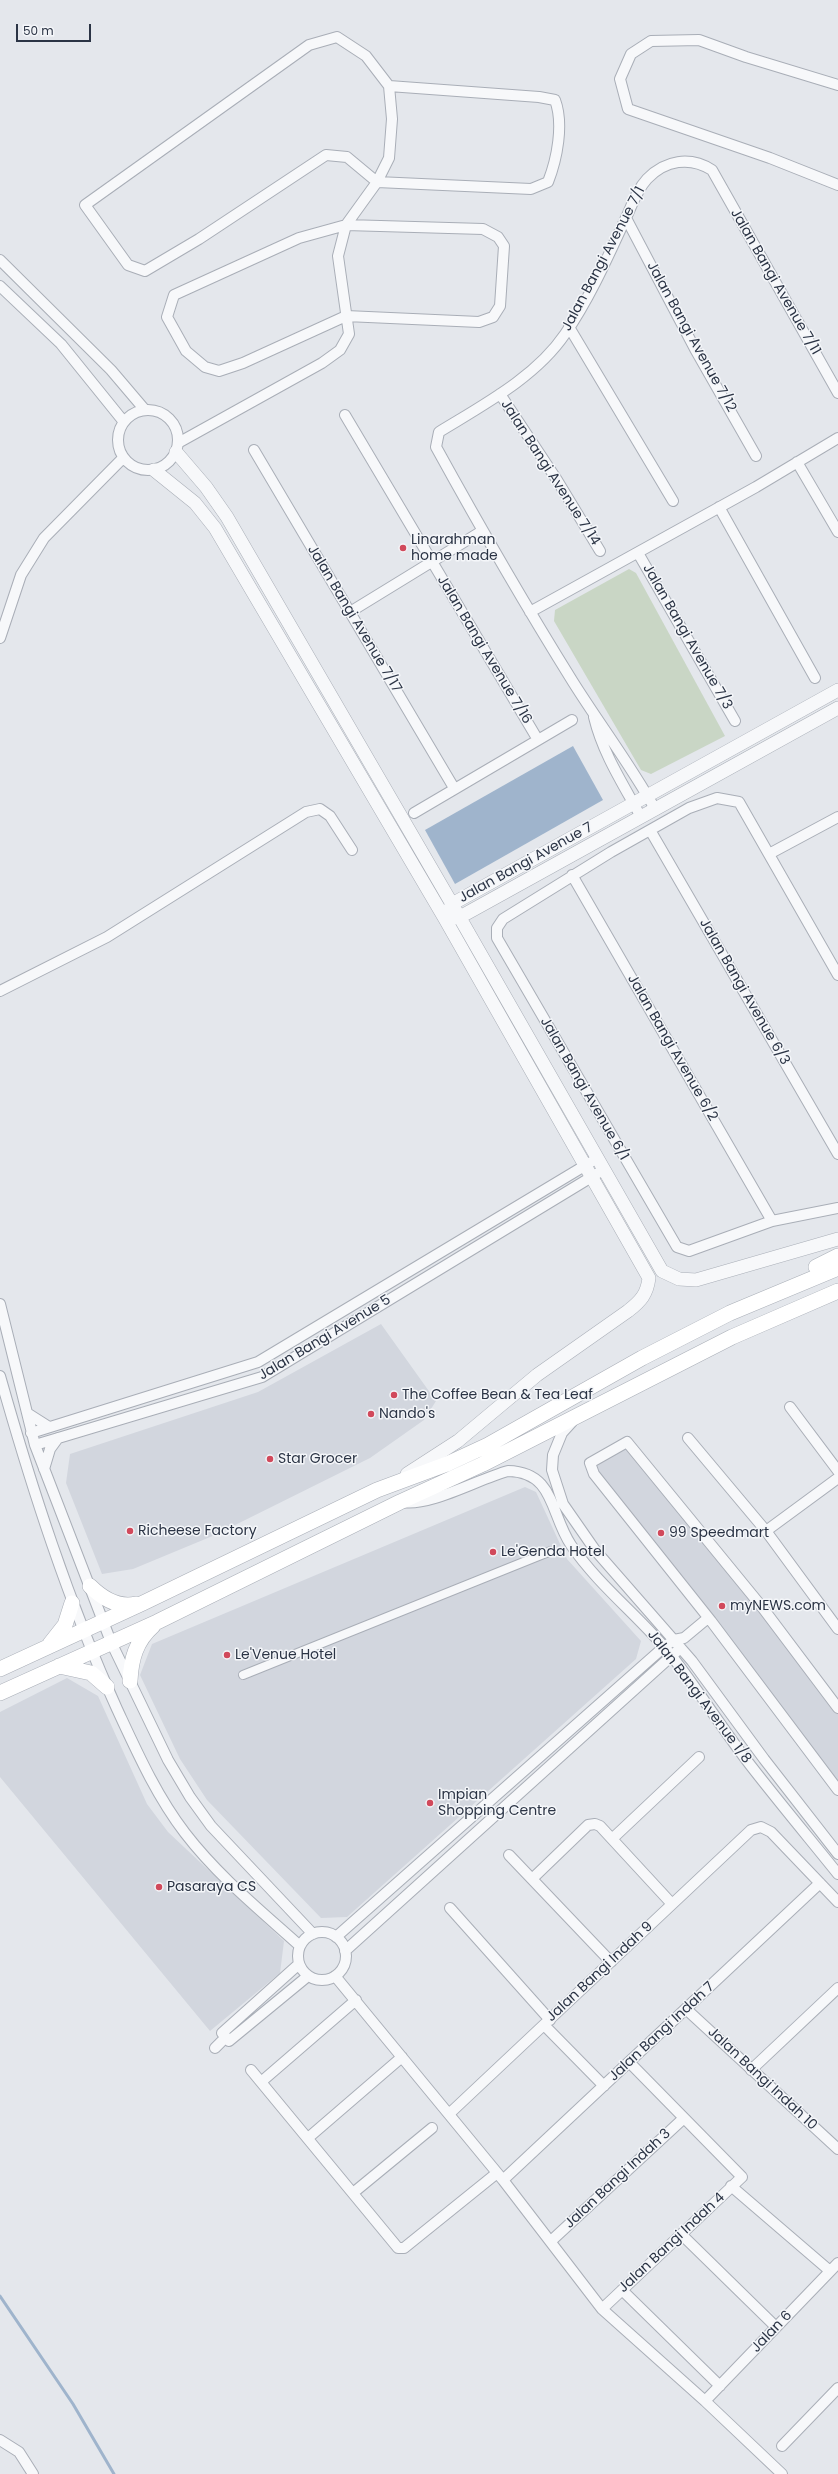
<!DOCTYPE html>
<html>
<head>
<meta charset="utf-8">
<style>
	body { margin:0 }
	#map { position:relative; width:838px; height:2474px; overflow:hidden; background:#e4e7ec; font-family:Poppins,sans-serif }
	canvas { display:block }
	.scale { position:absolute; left:16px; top:24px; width:75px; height:18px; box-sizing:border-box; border:2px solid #2b3445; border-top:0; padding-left:5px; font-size:12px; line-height:14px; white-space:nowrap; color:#2b3445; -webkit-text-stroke:3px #f4f6f9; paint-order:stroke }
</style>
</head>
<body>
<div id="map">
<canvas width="838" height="2474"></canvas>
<div class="scale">50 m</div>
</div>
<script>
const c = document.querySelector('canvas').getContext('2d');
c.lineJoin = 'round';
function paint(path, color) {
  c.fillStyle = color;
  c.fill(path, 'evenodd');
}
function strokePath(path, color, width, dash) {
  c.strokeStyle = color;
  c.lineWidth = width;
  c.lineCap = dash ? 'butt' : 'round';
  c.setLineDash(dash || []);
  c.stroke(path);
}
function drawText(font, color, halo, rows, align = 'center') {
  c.font = font + ' Poppins,sans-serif';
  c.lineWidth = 3;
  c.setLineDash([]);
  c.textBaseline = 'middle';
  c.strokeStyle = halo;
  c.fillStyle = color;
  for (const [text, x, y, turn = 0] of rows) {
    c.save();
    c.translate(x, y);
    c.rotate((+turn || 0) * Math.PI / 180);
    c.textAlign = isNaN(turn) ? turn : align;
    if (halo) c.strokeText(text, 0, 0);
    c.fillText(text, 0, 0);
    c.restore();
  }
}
paint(new Path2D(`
	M381 1324 436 1401 424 1420 370 1458 215 1535 133 1569 102 1574 66 1483 70 1454 258 1392Z
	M626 1446 750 1597 838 1714V1784L598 1472 596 1464Z
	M525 1487 536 1492 567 1559 641 1641 636 1659 347 1917 321 1918 207 1800 180 1759 140 1675 152 1644Z
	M67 1678 98 1696 147 1804 168 1832 284 1941 280 1973 210 2031 0 1777V1712Z`), '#d2d6de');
paint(new Path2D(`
	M629 569 636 573 725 736 651 774 641 770 554 621 555 610Z`), '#c9d6c5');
paint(new Path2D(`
	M573 746 603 800 455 884 425 830Z`), '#9fb4cc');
strokePath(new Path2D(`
	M0 2296 73 2404 114 2474`), '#9fb4cc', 3);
const pedestrian = new Path2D(`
	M243 1675 551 1551`);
const minor = new Path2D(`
	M838 85 746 57 699 40 651 41 631 54 620 79 628 109 770 158 838 185
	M626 218 695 349 756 456
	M346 225 483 229 498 237 504 246 500 306 493 317 479 322 346 316 243 363 219 371 205 367 186 351 167 317 174 295 299 238Z
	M0 260 111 370 145 410
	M0 286 61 344 124 422
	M569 327 673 501
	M500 394 557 480 600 551
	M118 440a30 30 0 1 1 60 0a30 30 0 1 1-60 0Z
	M345 415 538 740
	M178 443 322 363 340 350 349 334 338 256 346 225 377 182 389 158 392 119 389 86 366 56 337 37 309 45 85 205 128 265 145 271 199 239 326 155 347 157 377 182 531 189 548 182C557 159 564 124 555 100L539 97 389 86
	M254 450 454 788
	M797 462 838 532
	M719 507 815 678
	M638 553 735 721
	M350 612 482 531
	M530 612 756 487 838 438
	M0 638 21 575 44 538 123 458
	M594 717C603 754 623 784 641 817
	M655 809C630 764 600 725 573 682 525 605 480 527 436 447L439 432C483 405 536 377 565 334 588 301 606 261 623 224 631 209 635 192 647 179 665 160 690 156 712 170L838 393
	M414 813 572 720
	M650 830 838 1154
	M769 854 838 817
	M572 875 772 1221
	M838 975 739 802 717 798 689 808 611 852 503 919 497 928V938L677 1247 689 1251 772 1221 838 1208
	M0 991 107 937 306 812 320 809 330 816 352 850
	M0 1304 35 1445 111 1642 168 1760 190 1797 211 1826 313 1934
	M0 1376C32 1489 68 1601 117 1709 137 1752 156 1795 185 1833 218 1876 260 1910 300 1946
	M790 1407 838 1471
	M27 1413 49 1427
	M572 1422 562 1433 553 1455 552 1470 563 1504 595 1550 692 1661 764 1759 838 1854
	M31 1433 258 1362 591 1162
	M688 1438 766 1531 838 1629
	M35 1445 262 1377 603 1170
	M44 1469 50 1449 58 1438
	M402 1502C430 1507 478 1479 508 1471 555 1472 550 1514 571 1545 599 1586 640 1617 671 1655 699 1691 723 1730 751 1766 779 1802 809 1838 838 1874
	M766 1531 838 1478
	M838 1708 762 1607 627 1442 590 1463 594 1474 711 1621 838 1790
	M612 1839 699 1757
	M509 1855 611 1962
	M532 1879 588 1825 595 1824 600 1826 672 1904
	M450 1908 550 2020
	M298 1956a24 24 0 1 1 48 0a24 24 0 1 1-48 0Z
	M336 1937 664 1647 674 1640 684 1638 708 1618
	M345 1951 676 1652
	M299 1964 222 2033 229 2041 308 1976
	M335 1976 503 2180 602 2309 705 2401 782 2474
	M686 2009 838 2149
	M544 2025 604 2086
	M215 2048 226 2037
	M251 2070 398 2248H404L497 2173
	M751 2070 838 1988
	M261 2082 356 2000
	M449 2114 751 1830 761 1827 771 1832 838 1902
	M308 2138 402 2057
	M503 2180 820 1883
	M731 2186 830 2271
	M353 2193 432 2128
	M681 2234 776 2327
	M551 2241 684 2118
	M622 2290 720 2386
	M602 2309 742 2177 630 2063
	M705 2401 838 2263
	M0 2440 19 2452 33 2474
	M782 2446 838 2388`);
const tertiary = new Path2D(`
	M176 452 206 487 227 517 452 904 662 1271 679 1279 696 1280 838 1239
	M154 470 195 503 215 528 445 919 649 1278C647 1294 641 1301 628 1311L537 1375 458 1441 407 1474
	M449 910 452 904 838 690
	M452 918 460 917 838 708`);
const secondary = new Path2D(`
	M816 1267 838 1256
	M90 1586C102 1598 118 1608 136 1604
	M50 1644 65 1625 72 1603
	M59 1666 91 1673 107 1687
	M0 1669 143 1603 377 1490 447 1464 488 1445 642 1358 730 1313 838 1268
	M130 1681C131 1659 136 1641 153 1626
	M0 1693 157 1622 400 1502 483 1464 732 1337 838 1291`);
strokePath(pedestrian, '#a9aeb7', 10);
strokePath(minor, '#a9aeb7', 12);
strokePath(tertiary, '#a9aeb7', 14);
strokePath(secondary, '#a9aeb7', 16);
strokePath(pedestrian, '#f7f8fa', 8);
strokePath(minor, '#f7f8fa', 10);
strokePath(tertiary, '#f7f8fa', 13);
strokePath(secondary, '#fff', 15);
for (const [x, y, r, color] of [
	[403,548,4,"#d1495b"],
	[394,1395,4,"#d1495b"],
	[371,1414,4,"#d1495b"],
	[270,1459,4,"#d1495b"],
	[130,1531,4,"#d1495b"],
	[661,1533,4,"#d1495b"],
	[493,1552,4,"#d1495b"],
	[722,1606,4,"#d1495b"],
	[227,1655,4,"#d1495b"],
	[430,1803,4,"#d1495b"],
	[159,1887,4,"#d1495b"]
]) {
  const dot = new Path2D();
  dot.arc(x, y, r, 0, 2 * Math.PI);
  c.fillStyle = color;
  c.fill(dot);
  strokePath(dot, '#f4f6f9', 1.5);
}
drawText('14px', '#2b3445', '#f4f6f9', [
	["Jalan Bangi Avenue 7/1",604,259,-62],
	["Jalan Bangi Avenue 7/11",775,282,60],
	["Jalan Bangi Avenue 7/12",691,337,61],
	["Jalan Bangi Avenue 7/14",550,473,57],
	["Jalan Bangi Avenue 7/17",354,619,59],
	["Jalan Bangi Avenue 7/3",687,637,60],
	["Jalan Bangi Avenue 7/16",484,650,59],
	["Jalan Bangi Avenue 7",526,863,-29],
	["Jalan Bangi Avenue 6/3",744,992,60],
	["Jalan Bangi Avenue 6/2",672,1048,60],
	["Jalan Bangi Avenue 6/1",584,1089,60],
	["Jalan Bangi Avenue 5",325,1338,-31],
	["Jalan Bangi Avenue 1/8",699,1697,53],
	["Jalan Bangi Indah 9",600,1972,-43],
	["Jalan Bangi Indah 7",662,2032,-43],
	["Jalan Bangi Indah 10",762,2079,43],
	["Jalan Bangi Indah 3",618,2179,-43],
	["Jalan Bangi Indah 4",672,2243,-43],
	["Jalan 6",772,2332,-46]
]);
drawText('14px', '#2b3445', '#f4f6f9', [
	["Linarahman",411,540],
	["home made",411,556],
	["The Coffee Bean & Tea Leaf",402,1395],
	["Nando's",379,1414],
	["Star Grocer",278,1459],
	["Richeese Factory",138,1531],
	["99 Speedmart",669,1533],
	["Le'Genda Hotel",501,1552],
	["myNEWS.com",730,1606],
	["Le'Venue Hotel",235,1655],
	["Impian",438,1795],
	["Shopping Centre",438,1811],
	["Pasaraya CS",167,1887]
], 'left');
</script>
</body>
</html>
